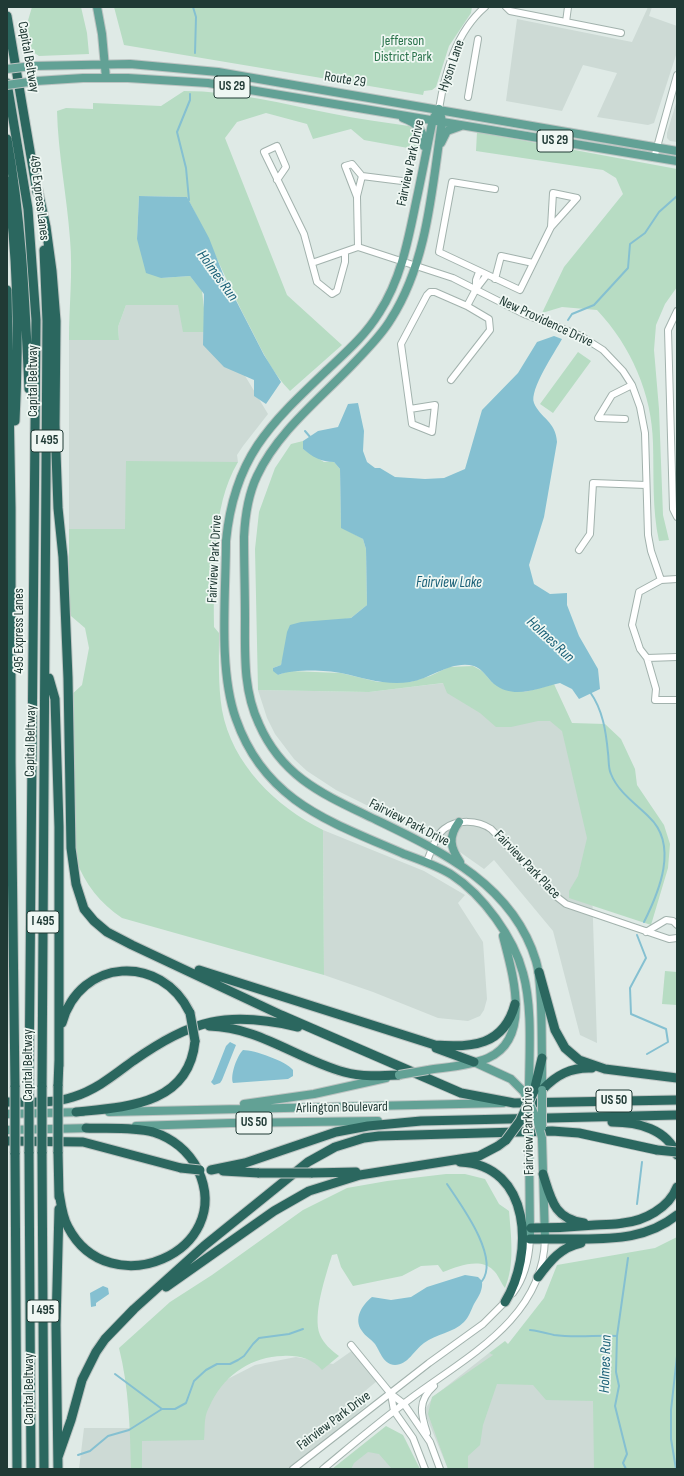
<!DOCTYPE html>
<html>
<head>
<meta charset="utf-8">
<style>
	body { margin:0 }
	#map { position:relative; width:684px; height:1476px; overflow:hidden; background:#dfeae6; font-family:"Sofia Sans Condensed",sans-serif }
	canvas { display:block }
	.frame { position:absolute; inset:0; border:8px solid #203a35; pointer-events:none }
</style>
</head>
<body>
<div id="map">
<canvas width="684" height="1476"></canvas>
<div class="frame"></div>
</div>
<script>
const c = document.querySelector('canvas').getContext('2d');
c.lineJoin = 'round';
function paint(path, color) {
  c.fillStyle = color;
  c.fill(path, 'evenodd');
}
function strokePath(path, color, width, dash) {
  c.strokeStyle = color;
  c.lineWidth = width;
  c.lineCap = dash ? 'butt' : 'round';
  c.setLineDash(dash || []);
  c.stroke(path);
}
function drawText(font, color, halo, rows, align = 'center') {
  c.font = font + ' "Sofia Sans Condensed",sans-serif';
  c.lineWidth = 3.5;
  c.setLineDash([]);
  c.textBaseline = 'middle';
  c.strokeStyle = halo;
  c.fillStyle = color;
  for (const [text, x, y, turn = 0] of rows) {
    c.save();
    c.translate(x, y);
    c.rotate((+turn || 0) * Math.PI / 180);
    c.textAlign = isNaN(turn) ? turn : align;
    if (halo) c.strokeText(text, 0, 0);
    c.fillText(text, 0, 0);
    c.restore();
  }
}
paint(new Path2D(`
	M648 7H652L649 16 677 26V52L654 123 648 125 597 117 617 73 583 65 562 111 506 101 517 19 632 42Z
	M677 100V142L670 141 667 138V133Z
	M126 305H178L215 326 268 414 243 446 237 455 238 462 226 463 125 529H69V340H119L118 327Z
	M469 680 553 693 574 737H587L597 1043 580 1035 553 931 494 860 484 869 457 850 336 790 307 771 294 759 275 734 267 718 258 690 369 692Z
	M323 830 424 871 465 895 458 903 483 942 487 999 484 1010 480 1016 468 1021 438 1018 373 992 324 975Z
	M353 1350 377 1381 365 1391 366 1406 293 1469H79L84 1428H132L255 1365 296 1357 333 1364Z
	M489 1353 573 1382 596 1402 607 1469H448L424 1411 433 1397Z
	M381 1434 415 1469H339Z`), '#cddad5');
paint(new Path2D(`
	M32 7H81L87 33 89 54 39 56 21 44Z
	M114 7H472L471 13 449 46 436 87 432 90 424 91 423 95 124 45Z
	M184 91C234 91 284 104 334 114 358 119 384 122 409 126 420 134 419 136 419 150L364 140 351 129 313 139 307 124 266 113 237 122 225 138 287 295 342 345 290 391C273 374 262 351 251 329 228 286 210 240 187 197L139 196 137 239 161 278 190 276 202 291 204 308 215 326 203 332H183L178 305H126L118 327 119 340H69C69 306 73 273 70 239 67 196 58 154 57 111L66 108 93 109V103L161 106Z
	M477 132 677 169V287L665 304 656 325 654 350 659 409 663 515 669 540 659 541C652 509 654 476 653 443 652 394 631 346 597 310L562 307 542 313 564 267 623 194 616 178 603 170 476 151Z
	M578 352 591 361 553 413 540 404Z
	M303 441V449L324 462H334L340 469 341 527 363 539 366 549 367 605 351 618 340 620 285 650 281 665 273 668 278 675 289 671 341 673 378 682H410L430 676 449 667 473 666 482 671 493 683 525 692 554 684 572 723 605 724 621 739 635 769 637 785 664 825 670 844 668 868 651 925 569 898V891L578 876 587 838 562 731 550 721H538L511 727H496L480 713 447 693 443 683 369 692 258 690 255 549 259 512 275 468 291 444Z
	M126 461 238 462C211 507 214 576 214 627L219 633C219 659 218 685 222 710 232 764 275 806 323 830L324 975 122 918C100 903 85 884 76 860L70 696 82 685 89 648 85 628 71 616 69 604V529H125Z
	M665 971 677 972V1005L662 1004Z
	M446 1174H465L485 1179 499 1204 509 1211C511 1236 515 1265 505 1288 501 1283 498 1274 493 1270 480 1257 457 1267 443 1272L438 1265 421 1266 402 1276 353 1286 341 1267 337 1254 332 1255C326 1275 312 1315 320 1335 324 1344 331 1350 339 1356L322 1370C313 1359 298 1355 283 1356 252 1357 227 1373 212 1401 210 1406 207 1410 206 1415 204 1423 205 1432 204 1440L142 1441V1469H131C130 1428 129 1388 119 1348L170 1302 212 1275 303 1210 347 1188 387 1181Z
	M677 1237V1469H594L593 1401 546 1400 533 1385 497 1384 483 1425 480 1445 468 1456V1469H448L428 1414 432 1397 493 1355 489 1353 505 1341 508 1344 544 1298 557 1265 655 1248Z
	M386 1426 403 1435 420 1469H392L379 1454 368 1452 354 1463 351 1469H332Z`), '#b7dcc3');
paint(new Path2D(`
	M139 196 187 197 209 238 225 279 264 355 281 382 266 404 254 396V380L224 367 203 345 204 294 190 276 161 278 146 273 137 239Z
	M554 336 562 339C555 352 529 390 534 403 540 418 556 421 557 442L544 517 529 565 534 584 550 594 567 593V605L579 636 598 669 600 689 579 699 572 689 560 683C538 688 514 700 494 684 487 678 483 669 474 666 451 660 431 679 410 682 386 686 364 678 341 673 324 670 295 669 278 675L273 671V668L281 665 287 632 290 625 301 622 351 618 367 605 366 549 363 539 341 528 340 469 334 462C321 462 313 457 303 449V441L318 431 338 427 348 404 358 403 364 431 363 451 367 462 375 468H380L395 477 425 479 444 478 465 469 482 410 518 373 537 342Z
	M230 1042 236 1045 222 1080 220 1083 214 1085 211 1082 213 1079 226 1046Z
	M243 1050C254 1050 286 1061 293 1070V1076L288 1079 233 1083C230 1075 237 1056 243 1050Z
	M465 1275 478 1277 482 1281C483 1290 479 1296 474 1304 471 1310 469 1317 464 1322 453 1333 436 1334 424 1343 414 1350 408 1365 395 1365 383 1364 381 1353 375 1344 371 1339 365 1336 362 1331 353 1319 362 1305 372 1297L391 1300 411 1297 427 1287Z
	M103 1286 108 1288 109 1294 96 1303V1306L91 1307 90 1293Z`), '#85c0d1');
strokePath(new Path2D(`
	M193 7 196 17 195 53
	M189 200 186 168 177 132 190 100V94
	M568 320 572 314 594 305 628 268 630 244 645 233 659 212 677 196
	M305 431 311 438
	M590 692C603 710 606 732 608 753 609 759 608 768 611 774 618 792 636 804 649 817 679 845 659 892 644 922
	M637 935 646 958 630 988 631 1014 666 1029 668 1042 647 1054
	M447 1184C461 1205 500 1257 482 1281
	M637 1204 642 1162
	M530 1330C539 1331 546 1333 554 1335 575 1338 597 1335 617 1336
	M115 1374 162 1409H175L186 1403 194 1381 206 1370 217 1364H230L238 1360 244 1356 253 1344 259 1338 289 1334 303 1329
	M78 1455 90 1451 108 1436 129 1430 162 1409
	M626 1469 623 1463 627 1454 615 1406 619 1386 616 1372 617 1336 628 1258
	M676 1469 671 1439V1410L677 1356`), '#85c0d1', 2);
const minor = new Path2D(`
	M506 7 510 11 621 33
	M566 22 568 7
	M468 97 478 39
	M439 109C445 72 456 32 485 7
	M654 158 677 75
	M362 176 402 181
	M277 180 286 167 277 146 264 152 304 234 317 282 332 294 337 291 345 262V253
	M495 189 452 182 439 252 520 290 551 227 577 198 553 193 551 227
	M357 196 362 176
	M358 247 357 197 345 166 352 164 362 176
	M312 263 358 247 453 278 524 314 581 336 603 350 623 371 632 385 640 407 645 433 648 535 651 551 661 580 677 579
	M479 272 476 280V289L486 276
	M495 279 501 256 533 263
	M677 311 668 330 673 509 677 517
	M451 380 490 330 489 319 467 306 476 289
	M410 409 435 405 432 432 412 424 401 344 427 295 430 292H435L467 306
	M625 419 598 418 612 395 632 385
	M579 550 590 534 593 483 646 485
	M661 580 639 592 632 625 640 649 647 658 656 689 655 700H677
	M647 658 677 657
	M426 863C431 853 435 836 444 829 457 819 478 820 491 829L557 897 566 904 669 939 677 938
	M646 932 666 920 673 921 677 925
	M513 1293C525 1277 529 1259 530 1239
	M351 1345 391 1394 404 1404 430 1442 440 1469
	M391 1394 394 1411 413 1438 425 1469
	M427 1433C421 1415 417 1401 434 1386
	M293 1469 429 1363 483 1324 507 1300
	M323 1469C352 1445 380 1421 410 1399 466 1357 543 1319 545 1239`);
const major = new Path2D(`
	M97 7 102 34 106 78
	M32 66 130 64 218 72 677 151
	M36 81 83 78H128L208 83 677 161
	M439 109 433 119C427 147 422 175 416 202 408 241 401 279 379 313 365 336 345 353 326 371 269 425 234 458 226 541 226 594 218 669 236 719 265 802 331 822 404 854 420 860 438 866 452 875 483 895 514 938 523 973 533 1009 529 1054 529 1092
	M439 109 442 121C432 187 428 261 391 319 381 336 367 349 354 363 321 398 278 431 257 476 248 495 245 516 244 537 244 564 245 591 245 618 245 654 243 690 259 724 281 774 318 792 364 814 434 848 512 881 536 961 540 974 540 989 541 1003 542 1032 542 1061 542 1090
	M403 118C417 123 425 131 424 146
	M441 143 447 131 461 126
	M459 822C448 837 450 847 460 862
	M474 1062 511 1079 524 1092
	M428 1070C447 1067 469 1066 488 1058 533 1038 512 972 503 936
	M244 1104 314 1094 386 1078
	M109 1112 503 1103
	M7 1114 82 1112
	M136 1126 231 1123 378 1121
	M7 1130 92 1128
	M529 1138 530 1239
	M542 1138 545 1239`);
const highway = new Path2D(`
	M7 16 37 192
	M7 83 28 209 36 320 29 1087
	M7 139C22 222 25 305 29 389
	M7 181C19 261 19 341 15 421
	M37 186 46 227 52 271 56 321 55 425 58 508 63 557 68 678 71 848 76 884 84 909 94 921 107 932 132 945 281 1015 461 1093 514 1103 677 1100
	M7 290 11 508V762L15 1087
	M49 678 55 699 59 827V1066
	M199 970 435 1045C471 1048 504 1046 515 1004
	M539 972 555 1030 565 1048 579 1060 605 1069 677 1078
	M62 1023C80 958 161 953 190 1013
	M209 1026C259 1027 297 1059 344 1072 362 1077 380 1076 399 1075
	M436 1048 474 1062
	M58 1086 59 1060
	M42 1087 47 321 44 250
	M542 1090C556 1075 571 1067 592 1068
	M534 1091 542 1058
	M7 1102C29 1102 52 1104 73 1097 96 1090 114 1075 133 1061 192 1020 227 1010 298 1027
	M76 1112C126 1107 189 1105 195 1041
	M612 1122C638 1122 667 1129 677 1155
	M7 1141 83 1142 181 1168
	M29 1152 31 1469
	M42 1152 44 1469
	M58 1152 59 1197
	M15 1153 17 1469
	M460 1162C532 1165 534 1255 505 1302
	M211 1170 245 1163 336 1132 368 1126 421 1121 677 1115
	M223 1171 259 1173
	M311 1173 356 1172
	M543 1174C551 1199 554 1219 584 1223
	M59 1192C61 1204 62 1216 68 1227 109 1306 236 1252 198 1170 189 1151 172 1138 153 1132 132 1127 108 1129 86 1128
	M531 1228C552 1228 574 1227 595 1225 605 1224 614 1225 623 1223 644 1221 669 1208 677 1187
	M530 1239C547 1239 564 1239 580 1239 616 1239 648 1238 677 1215
	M538 1277C550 1261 561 1247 581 1243
	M166 1287 274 1211 309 1191 360 1175 479 1156 498 1146 506 1140
	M58 1457 71 1420 82 1380 96 1352 105 1339 134 1309 204 1246 308 1162 335 1147 364 1138 379 1136 552 1131 579 1133 657 1150
	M58 1469 56 1325 59 1209`);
strokePath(minor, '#a2b2ad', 8);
strokePath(major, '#bcc4c2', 10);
strokePath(highway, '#bcc4c2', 11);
strokePath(minor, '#fff', 6);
strokePath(major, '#62a195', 8);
strokePath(highway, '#2b675f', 9);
const majorBridge = new Path2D(`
	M7 69 32 66
	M7 85 36 81
	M399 1075 428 1070
	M542 1090V1127
	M524 1092 537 1120 542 1138
	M529 1138V1107`);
const highwayBridge = new Path2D(`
	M190 1013 195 1041
	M58 1086V1152
	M15 1087V1153
	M29 1087V1152
	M506 1140 520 1121 534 1091
	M657 1150 677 1152
	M42 1152V1087
	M181 1168 200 1170
	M259 1173H311`);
strokePath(majorBridge, '#bcc4c2', 10, []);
strokePath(highwayBridge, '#bcc4c2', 11, []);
strokePath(majorBridge, '#62a195', 8);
strokePath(highwayBridge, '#2b675f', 9);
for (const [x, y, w] of [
	[232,87,36],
	[555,141,36],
	[47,441,32],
	[43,922,32],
	[614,1101,36],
	[254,1123,36],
	[43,1311,32]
]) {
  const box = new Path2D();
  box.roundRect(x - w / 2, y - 11, w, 22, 3);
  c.fillStyle = '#eff7f3';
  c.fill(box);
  strokePath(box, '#203a35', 1);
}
drawText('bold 13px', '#203a35', null, [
	["US 29",232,87],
	["US 29",555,141],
	["I 495",47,441],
	["I 495",43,922],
	["US 50",614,1101],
	["US 50",254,1123],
	["I 495",43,1311]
]);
drawText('14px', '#29724a', '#eff7f3', [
	["Jefferson",403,41],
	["District Park",403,57]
]);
drawText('14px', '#203a35', '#eff7f3', [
	["Capital Beltway",28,57,80],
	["Hyson Lane",452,66,-71],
	["Route 29",345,80,9],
	["Fairview Park Drive",411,163,-78],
	["495 Express Lanes",39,198,83],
	["New Providence Drive",546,322,25],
	["Capital Beltway",33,381,-90],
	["Fairview Park Drive",215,559,-87],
	["495 Express Lanes",19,631,-90],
	["Capital Beltway",31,741,-89],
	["Fairview Park Drive",409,823,27],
	["Fairview Park Place",527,865,46],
	["Capital Beltway",28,1065,-90],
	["Arlington Boulevard",342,1108,-1],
	["Fairview Park Drive",529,1131,-91],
	["Capital Beltway",29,1389,-90],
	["Fairview Park Drive",334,1421,-37]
]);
drawText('italic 15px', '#196077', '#eff7f3', [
	["Holmes Run",217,276,54],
	["Fairview Lake",449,583],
	["Holmes Run",550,640,43],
	["Holmes Run",606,1364,-88]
]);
</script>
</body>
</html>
